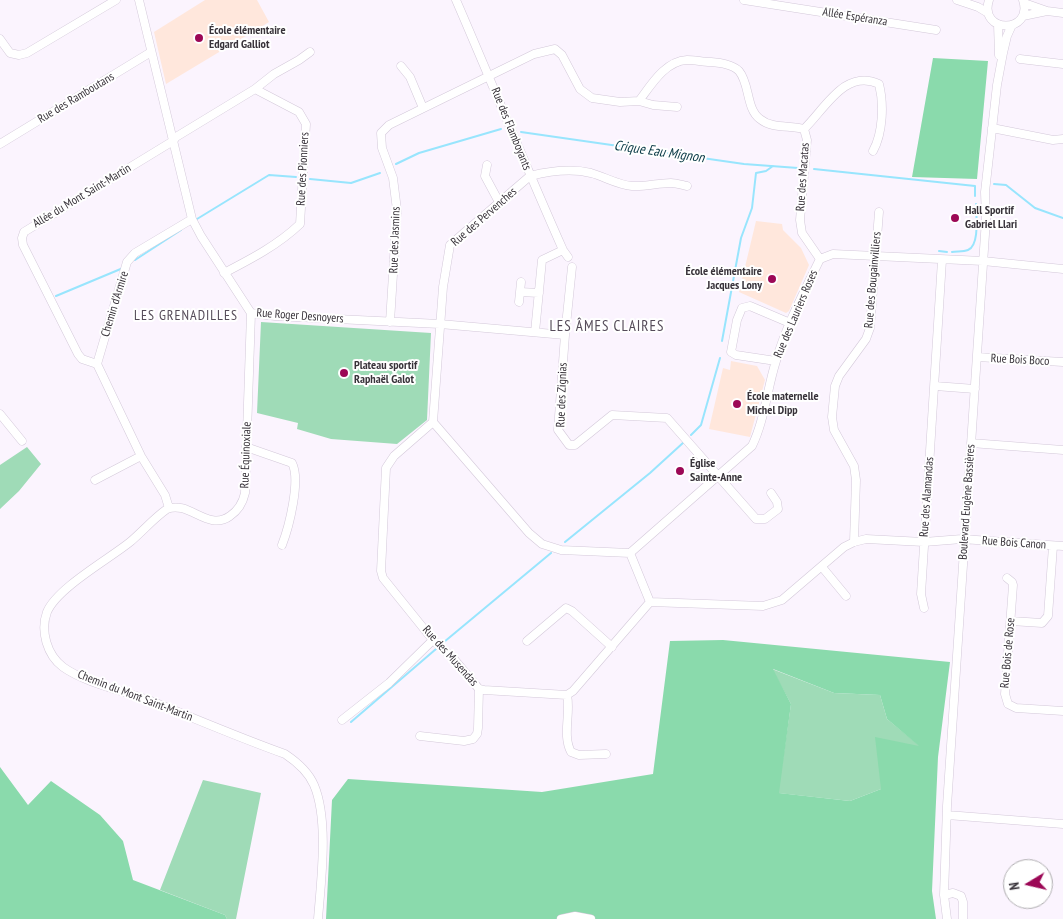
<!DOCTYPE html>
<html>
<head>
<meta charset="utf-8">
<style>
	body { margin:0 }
	#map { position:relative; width:1063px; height:919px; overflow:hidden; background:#fbf4fe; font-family:"PT Sans Narrow",sans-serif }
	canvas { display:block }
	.north { position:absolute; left:1003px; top:859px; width:50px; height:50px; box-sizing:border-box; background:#fff; border:1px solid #afadb0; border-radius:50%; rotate:261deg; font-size:14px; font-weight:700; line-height:20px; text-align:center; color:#38333a }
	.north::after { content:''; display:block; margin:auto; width:18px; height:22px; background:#9c0856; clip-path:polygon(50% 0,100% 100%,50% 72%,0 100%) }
</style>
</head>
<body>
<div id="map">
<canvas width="1063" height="919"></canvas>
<div class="north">N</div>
</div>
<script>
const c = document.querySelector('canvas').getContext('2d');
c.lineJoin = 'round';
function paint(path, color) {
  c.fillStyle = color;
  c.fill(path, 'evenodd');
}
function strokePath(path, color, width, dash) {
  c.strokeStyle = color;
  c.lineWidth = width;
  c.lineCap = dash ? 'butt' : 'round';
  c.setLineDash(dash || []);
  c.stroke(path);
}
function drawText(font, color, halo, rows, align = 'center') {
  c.font = font + ' "PT Sans Narrow",sans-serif';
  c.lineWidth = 4;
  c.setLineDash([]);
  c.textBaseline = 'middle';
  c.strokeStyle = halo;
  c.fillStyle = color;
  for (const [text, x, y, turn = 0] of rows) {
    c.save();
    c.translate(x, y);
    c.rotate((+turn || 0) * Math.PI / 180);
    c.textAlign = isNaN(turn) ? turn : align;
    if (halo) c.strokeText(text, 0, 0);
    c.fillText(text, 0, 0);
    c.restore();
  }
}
paint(new Path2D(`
	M205 0H257L269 22 166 84 154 32Z
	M756 221 782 224 783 230 801 248 809 265 789 311 786 313 739 292Z
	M731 361 757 366 765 380 750 437 709 429 723 368 730 370Z`), '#ffe7dc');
paint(new Path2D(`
	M261 322 431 333 427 420 397 444 331 439 297 429 298 423 257 413Z
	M27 447 41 464 19 491 0 509V465Z
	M772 669 834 693 880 695 887 719 920 746 881 789 850 801 778 793 791 704Z
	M203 780 261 793 236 919H227L225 915 160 890Z`), '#9fdbb7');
paint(new Path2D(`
	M933 58 988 61 977 179 912 177Z
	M723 640 950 662 938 757 932 891 936 919H326L332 800 348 779 542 792 653 774 670 641ZM773 669 834 693 880 695 887 719 919 746 875 737 881 789 850 801 779 793 791 704Z
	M0 767 28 805 51 781 100 815 123 841 133 880 225 915 227 919H0Z`), '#8adaac');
strokePath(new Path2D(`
	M521 132 744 164 798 168
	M396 164 419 153 501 129
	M814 169 975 186V196
	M310 179 351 183 380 173
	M994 184 1006 185 1035 208 1063 218
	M197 219 269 175 296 177
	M939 251 947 252
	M952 252C956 251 963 252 968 250 980 245 976 215 976 204
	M135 260 181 230
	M56 296 123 268
	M722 341 741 238 752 208 756 173 766 171 773 166
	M691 435 701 425 720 358
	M565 542 650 473 684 442
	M444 642 551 553
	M351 722 436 649`), '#98e5fd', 2);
const minor = new Path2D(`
	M139 0 192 219 201 236 251 313 275 316 440 324 565 335
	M456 0C492 83 526 167 563 250L568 257
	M744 0 936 30
	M957 0 978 7 988 13
	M989 0C978 34 1034 34 1023 0
	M1024 3 1047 11
	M1023 16 1047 11 1063 13
	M998 24 999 55
	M0 39 10 53 19 55 27 53 116 0
	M1020 59 1063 64
	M401 66 410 77 423 108
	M639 101 653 105 677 107
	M992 128 1053 140 1063 139
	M804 129C825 109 845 68 879 84 884 104 883 133 873 151
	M0 144 151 52
	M487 165 485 176 499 202
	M572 267 565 335 558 430 569 445H575L612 415 667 418 756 519H765L778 509 777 502 771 493
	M224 273C251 259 278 245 300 224L306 124 299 112 255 89
	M520 292 539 293
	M519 302 521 282
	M251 313 245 493C243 502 239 510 230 516 208 532 189 500 167 509 154 518 143 531 130 542 109 559 57 588 47 612 40 631 47 655 63 667 85 683 125 691 151 701 196 719 240 738 285 754 297 762 308 771 314 785 329 820 321 881 318 919
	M390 322 397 210 393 178 382 148 381 133 389 125 534 54 555 49 562 55 580 89 592 98 620 102 639 101C651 85 665 61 687 60 695 60 703 62 710 62 720 63 732 64 739 71 750 84 746 109 760 119 772 129 790 125 804 129L807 140 800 220 802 233 820 259
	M535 332 542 260 563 250
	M977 357 1063 362
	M776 361 736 355 731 352 737 320 742 308 750 306 790 323
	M97 364 82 359 78 354 23 245 22 238 24 232 173 141 176 137 255 89 274 74 299 60 310 52
	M97 364 127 262 135 253 192 219
	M97 364 141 456 165 495 169 508
	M935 386 975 389
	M0 414 22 441
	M433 422 529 533 542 544 561 550 630 553 752 446C765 419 767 389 776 361 786 326 804 292 820 259L833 254 983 261 1063 269
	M433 422 394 456 386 468 381 571 383 578 433 640 453 658 479 689 484 690 567 695 573 691 650 602
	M433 422 443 287 450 245 530 176C550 171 570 168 591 173 605 177 618 185 632 186 645 187 658 183 671 183 676 183 682 185 687 186
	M971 443 1063 450
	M246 447 292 463C301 480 289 527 282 545
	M95 480 141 456
	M854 542 856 480 854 466 834 430 832 417 835 386 839 376 866 339 870 328 879 212
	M630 553 650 602
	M822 567 846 596
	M1007 578 1012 582 1013 585 1005 694 1008 704 1016 708 1063 711
	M650 602 763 606 782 600 844 547 854 542 866 539 924 542 962 539 1063 546
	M924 608 921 594 942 260
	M1011 621 1042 623 1048 616 1053 546
	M527 641 566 608 572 611 612 647
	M567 695C571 713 562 735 571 752L579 755 606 754
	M342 720 389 683 433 640
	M420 736 464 741 473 739 477 734 478 728 479 689
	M947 815 1063 824
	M944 895 953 893 961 896 963 902V919
	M561 919 575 916 591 919
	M947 919 944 895 947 806 986 219 985 192 997 85 1003 53 1007 36 1012 25`);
strokePath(minor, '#d3c8d9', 9);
strokePath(minor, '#fff', 8);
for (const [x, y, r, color] of [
	[199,38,5,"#9c0856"],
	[955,218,5,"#9c0856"],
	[772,279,5,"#9c0856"],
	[344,373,5,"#9c0856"],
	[737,404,5,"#9c0856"],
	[680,471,5,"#9c0856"]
]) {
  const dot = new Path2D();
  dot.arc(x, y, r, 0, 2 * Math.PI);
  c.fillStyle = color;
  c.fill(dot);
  strokePath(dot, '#fff', 2);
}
drawText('12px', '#38333a', '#fff', [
	["Allée Espéranza",855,17,9],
	["Rue des Ramboutans",76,98,-31],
	["Rue des Flamboyants",511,129,68],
	["Rue des Pionniers",303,169,-87],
	["Rue des Macatas",803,177,-86],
	["Allée du Mont Saint-Martin",82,196,-31],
	["Rue des Pervenches",484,217,-41],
	["Rue des Jasmins",395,240,-88],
	["Rue des Bougainvilliers",873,280,-85],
	["Chemin d'Armire",115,304,-73],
	["Rue des Lauriers Roses",796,314,-67],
	["Rue Roger Desnoyers",300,316,4],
	["Rue Bois Boco",1020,360,3],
	["Rue des Zignias",562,395,-88],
	["Rue Équinoxiale",246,455,-88],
	["Rue des Alamandas",927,497,-86],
	["Boulevard Eugène Bassières",967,502,-86],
	["Rue Bois Canon",1014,543,4],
	["Rue Bois de Rose",1008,653,-85],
	["Rue des Musendas",450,656,48],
	["Chemin du Mont Saint-Martin",135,696,21]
]);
drawText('bold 12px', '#38333a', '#fff', [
	["École élémentaire",209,31],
	["Edgard Galliot",209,45],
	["Hall Sportif",965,211],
	["Gabriel Llari",965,225],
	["École élémentaire",762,272,"right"],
	["Jacques Lony",762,286,"right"],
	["Plateau sportif",354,366],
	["Raphaël Galot",354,380],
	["École maternelle",747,397],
	["Michel Dipp",747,411],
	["Église",690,464],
	["Sainte-Anne",690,478]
], 'left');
drawText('italic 14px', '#0a3a46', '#fff', [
	["Crique Eau Mignon",659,152,8]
]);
c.letterSpacing = '1px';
drawText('14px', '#554b59', '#fff', [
	["LES GRENADILLES",186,316]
]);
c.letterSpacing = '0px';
c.letterSpacing = '1px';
drawText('15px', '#554b59', '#fff', [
	["LES ÂMES CLAIRES",607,327]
]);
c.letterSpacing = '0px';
</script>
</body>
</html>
